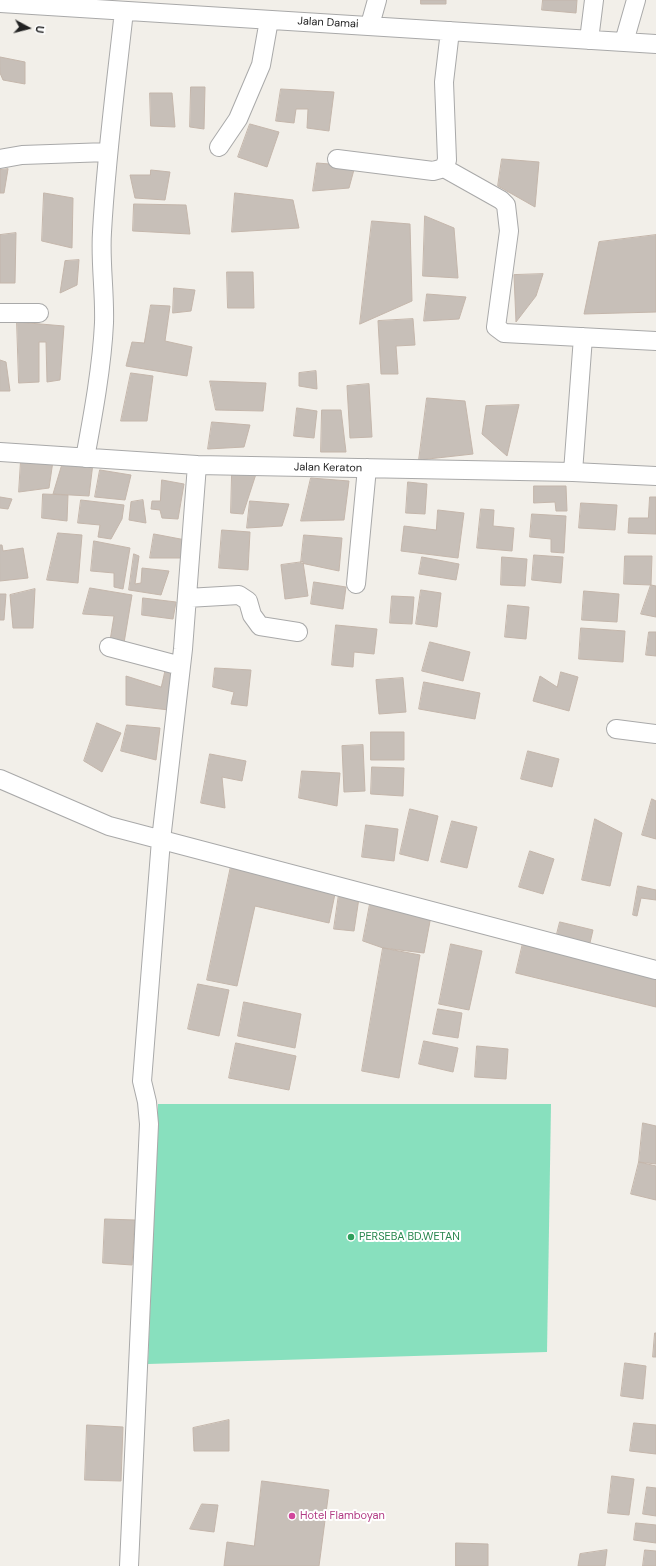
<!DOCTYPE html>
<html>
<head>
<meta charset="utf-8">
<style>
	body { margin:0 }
	#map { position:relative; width:656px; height:1566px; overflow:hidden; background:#f2efe9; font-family:"DM Sans",sans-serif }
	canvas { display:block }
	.north { position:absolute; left:8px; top:8px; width:40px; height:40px; -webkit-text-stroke:3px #fff; paint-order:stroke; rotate:97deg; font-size:11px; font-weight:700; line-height:16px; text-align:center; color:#222 }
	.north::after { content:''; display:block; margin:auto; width:14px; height:18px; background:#222; clip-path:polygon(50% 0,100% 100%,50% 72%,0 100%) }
</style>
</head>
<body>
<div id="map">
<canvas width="656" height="1566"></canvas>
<div class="north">U</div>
</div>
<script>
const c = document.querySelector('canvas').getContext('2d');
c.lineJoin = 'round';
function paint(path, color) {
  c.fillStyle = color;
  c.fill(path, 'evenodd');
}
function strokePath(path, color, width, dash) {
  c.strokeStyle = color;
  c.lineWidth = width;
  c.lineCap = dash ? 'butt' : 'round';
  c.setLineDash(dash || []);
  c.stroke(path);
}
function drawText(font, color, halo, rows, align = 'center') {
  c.font = font + ' "DM Sans",sans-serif';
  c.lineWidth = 4;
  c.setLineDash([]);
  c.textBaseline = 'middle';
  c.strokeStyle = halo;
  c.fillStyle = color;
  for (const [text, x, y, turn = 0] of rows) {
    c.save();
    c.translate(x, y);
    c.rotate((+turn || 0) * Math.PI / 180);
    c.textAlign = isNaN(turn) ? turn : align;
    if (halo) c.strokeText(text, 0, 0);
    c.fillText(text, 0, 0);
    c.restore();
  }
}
paint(new Path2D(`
	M158 1104H551L547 1352 148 1364Z`), '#88e0be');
const building = new Path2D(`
	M421 0H446V4H421Z
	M543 0H577L576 13 542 10Z
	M0 57 25 62V84L3 80 0 73Z
	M191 87H205L204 129 190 127Z
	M281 89 334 92 329 131 307 128 308 109H296L294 123 276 121Z
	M150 93H172L175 127 151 126Z
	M250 124 279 132 267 167 238 157Z
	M502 159 539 162 535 207 498 186Z
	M317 163 355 166 349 188 313 191Z
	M8 169 4 193H0V170Z
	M151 170 170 172 165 200 135 198 130 175H150Z
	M44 193 73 198 72 248 42 241Z
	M235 193 293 200 299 228 232 232Z
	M134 204 186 205 190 234 133 231Z
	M425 216 454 228 458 278 423 276Z
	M372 221 410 224 412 301 360 324Z
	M16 233 15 283H0V235Z
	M656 235V312L584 314 599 242Z
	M79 260 77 285 60 293 65 261Z
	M227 272H253L254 308H228Z
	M543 274 536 296 516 322 514 275Z
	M174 288 195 290 191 311 173 313Z
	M427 294 466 297 459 319 424 321Z
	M151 305 170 306 165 341 192 347 187 376 126 366 132 342 144 343Z
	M413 319 415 345 396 346 398 374H381L378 321Z
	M17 322 64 326 60 380 47 382 46 342H39V382L19 383Z
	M0 360 6 362 10 391H0Z
	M316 371 317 389 299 386V373Z
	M131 373 153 376 147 421H121Z
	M210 381 266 383 263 411 216 410Z
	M369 384 372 437 350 438 347 386Z
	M427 398 465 401 473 454 419 460Z
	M519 405 507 456 482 434 486 406Z
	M297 408 317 411 314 438 294 436Z
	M322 410H341L346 452H321Z
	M212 422 250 425 244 447 208 449Z
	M21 460 53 461 49 488 19 492Z
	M93 463 89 496 53 494 62 464Z
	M100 470 131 475 125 500 95 497Z
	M232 474H256L243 514 231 513Z
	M311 478 349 481 344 520 301 521Z
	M162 480 184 484 178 519 162 518 160 510 151 509 152 501H160Z
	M408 482 427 484 425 514 406 513Z
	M534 486H566L567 511H556L555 502 534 503Z
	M43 494 68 495 67 521 42 518Z
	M0 497 12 499 8 509 0 508Z
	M650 497H656V534L628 533 629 518H648Z
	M81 500 124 505 122 519 111 539 98 537 100 525 78 523Z
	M143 500 146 523 129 520 131 502Z
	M250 501 289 504 282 526 247 528Z
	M581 503 617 505 615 530 579 528Z
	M481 509 494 510 493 526 514 528 512 551 477 548Z
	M438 510 464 513 458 558 401 551 404 526 436 530Z
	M532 514 566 516 564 553 551 552V539L530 537Z
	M222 530 250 532 248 570 219 568Z
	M58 533 82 535 78 583 47 580Z
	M154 534 191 541 186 558H150Z
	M304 535 342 538 339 571 301 563Z
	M94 541 130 548 123 589 114 587V573L91 571Z
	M0 545H2L3 551 23 548 28 578 0 581Z
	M134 554 139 556 135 584 141 583 142 568 169 571 161 595 129 590Z
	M534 555 563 557 561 583 532 580Z
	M625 556H652L651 585 624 584Z
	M422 557 459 564 456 580 419 574Z
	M502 557 527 559 525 586 501 585Z
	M303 562 308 596 285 599 281 565Z
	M314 582 346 587 343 609 311 604Z
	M651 585 656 586V617L641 614Z
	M90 588 132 595 124 643 109 647 114 616 83 614Z
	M35 589 33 628H13L10 595Z
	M421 590 441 593 437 627 416 624Z
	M584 591 619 594 617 622 582 620Z
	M0 594H6L4 620H0Z
	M392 596 414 597 412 624 390 623Z
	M143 598 176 602 173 619 142 615Z
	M508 605 529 607 526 639 505 637Z
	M336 625 377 629 374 654 354 652 353 667 332 665Z
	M581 628 625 631 623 662 579 659Z
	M649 632H656V656L646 655Z
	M430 642 470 652 463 681 422 671Z
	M166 668 177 669 169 710 126 705V676L161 687Z
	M215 668 251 670 247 706 231 704 234 692 213 687Z
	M561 672 578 677 569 711 533 701 540 676 557 687Z
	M403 678 406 712 379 714 376 680Z
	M424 682 480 693 475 719 419 709Z
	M97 723 121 733 102 772 84 761Z
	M127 725 160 728 156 760 121 751Z
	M371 732H404V760H371Z
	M363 745 365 791 344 792 342 746Z
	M528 751 559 759 552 787 521 779Z
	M210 754 246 761 242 781 222 777 225 808 201 803Z
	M372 767 404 768 403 796 371 794Z
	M302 771 340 773 337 806 299 798Z
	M652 799 656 801V839L642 835Z
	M410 809 438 816 428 861 400 854Z
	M595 819 622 833 610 886 582 880Z
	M452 821 477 827 467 868 441 862Z
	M366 825 398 829 394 861 362 857Z
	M530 851 554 859 543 894 519 887Z
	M231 866 336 889 329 923 255 906 237 986 207 980Z
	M638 886 656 890V900L641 898 637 916 633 915Z
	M339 894 359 898 354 931 334 929Z
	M370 904 431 916 424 953 383 948 363 941Z
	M560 922 593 930 589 947 556 938Z
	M523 943 656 975V1007L516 973Z
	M451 944 482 951 469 1010 439 1004Z
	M383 948 420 955 399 1078 362 1071Z
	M198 984 229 990 219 1036 188 1029Z
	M244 1002 301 1014 295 1048 238 1036Z
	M438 1009 462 1013 458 1038 433 1034Z
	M424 1041 458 1048 453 1072 419 1064Z
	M236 1043 296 1056 289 1090 229 1078Z
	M477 1046 508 1049 506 1079 475 1077Z
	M643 1123 656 1126V1164L639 1162Z
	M639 1162 656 1166V1200L631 1194Z
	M105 1219 135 1220 132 1265 103 1263Z
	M655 1333H656V1357H653Z
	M625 1363 646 1366 643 1399 621 1396Z
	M229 1420V1451H194L193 1428Z
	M634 1423 656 1425V1454L630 1451Z
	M87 1425 123 1427 121 1481 85 1480Z
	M612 1476 634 1479 629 1515 608 1513Z
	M262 1481 329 1490 319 1566H224L227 1542 254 1546Z
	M647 1487 656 1488V1516L643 1514Z
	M202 1504 218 1505 214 1532 190 1529Z
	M636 1523 656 1525V1543L634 1540Z
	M456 1543 488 1544V1566H456Z
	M607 1550 605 1566H578L580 1554Z
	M645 1550 656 1551V1566H643Z`);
paint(building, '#c7bfb8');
strokePath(building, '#c4b6ab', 1);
const minor = new Path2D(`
	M0 3 656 44
	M370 25 377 0
	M589 40 594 0
	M624 42 636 0
	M219 147 238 119 261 65 269 20
	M0 159 22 155 108 152
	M337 159 433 171 444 168 501 200 506 205 509 231 496 327 504 333 656 341
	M444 168 447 160 444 82 450 31
	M0 313H39
	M0 452 197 465 573 472 656 476
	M85 458C93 415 102 366 104 323 105 292 100 262 102 232 106 158 116 84 124 11
	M573 472 583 337
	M356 584 367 468
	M187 598 239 595 248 601 252 615 260 626 298 632
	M109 647 181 666
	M616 729 656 734
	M0 779 109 826 656 970
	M129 1566 149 1124 147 1102 142 1081 161 840 183 649 197 465`);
strokePath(minor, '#a9a9a9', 20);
strokePath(minor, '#fff', 18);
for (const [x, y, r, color] of [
	[351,1237,4,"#2e9e5b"],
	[292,1516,4,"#d1479c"]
]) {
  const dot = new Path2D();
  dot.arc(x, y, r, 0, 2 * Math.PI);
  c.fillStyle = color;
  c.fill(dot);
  strokePath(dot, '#fff', 1.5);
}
drawText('11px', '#222', '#fff', [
	["Jalan Damai",328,23,3],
	["Jalan Keraton",328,468,1]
]);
drawText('11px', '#27864d', '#fff', [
	["PERSEBA BD.WETAN",359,1237]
], 'left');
drawText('11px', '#b23c85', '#fff', [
	["Hotel Flamboyan",300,1516]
], 'left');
</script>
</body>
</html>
